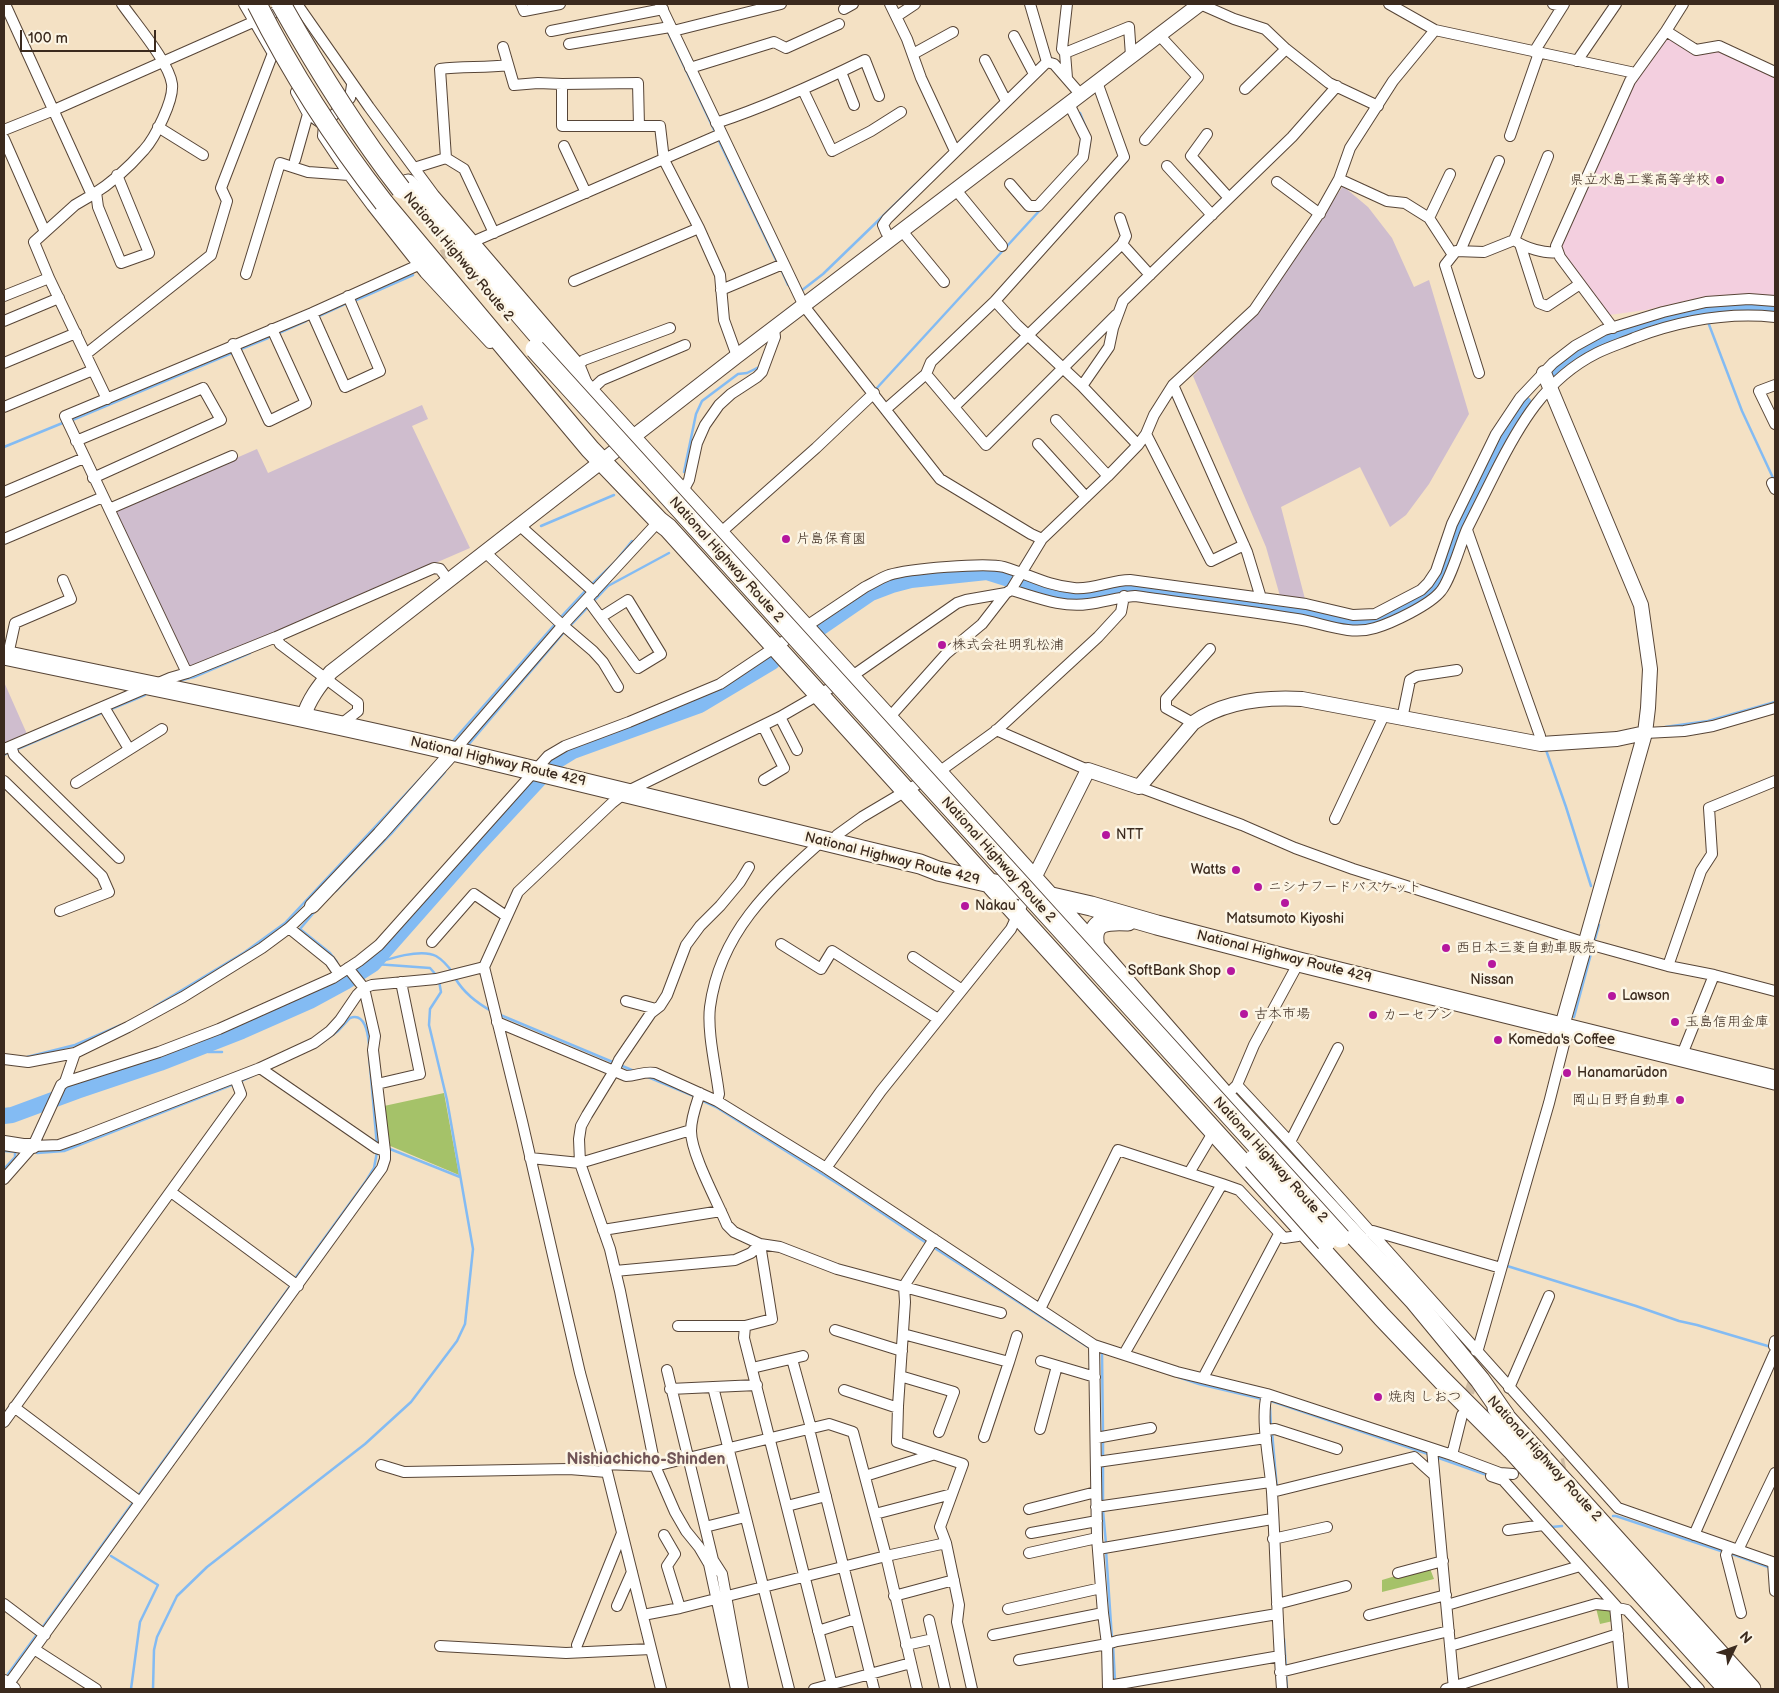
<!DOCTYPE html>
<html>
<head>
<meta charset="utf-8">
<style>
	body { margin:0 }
	#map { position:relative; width:1779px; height:1693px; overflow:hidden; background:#f4e1c4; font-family:"Balsamiq Sans",sans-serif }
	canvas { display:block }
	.frame { position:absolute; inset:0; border:5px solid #3b2a1e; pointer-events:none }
	.north { position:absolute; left:1709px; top:1623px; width:50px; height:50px; -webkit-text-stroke:4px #fcf5e5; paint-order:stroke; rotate:48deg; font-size:14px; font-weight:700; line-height:20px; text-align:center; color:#3b2a1e }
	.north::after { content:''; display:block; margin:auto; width:18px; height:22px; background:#3b2a1e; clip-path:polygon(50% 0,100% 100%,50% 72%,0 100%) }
	.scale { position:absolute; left:20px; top:30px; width:136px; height:22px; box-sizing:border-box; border:2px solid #3b2a1e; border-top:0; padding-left:6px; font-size:15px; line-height:18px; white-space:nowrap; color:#3b2a1e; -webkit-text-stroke:4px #fcf5e5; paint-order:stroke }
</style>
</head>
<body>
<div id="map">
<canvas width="1779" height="1693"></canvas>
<div class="frame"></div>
<div class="north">N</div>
<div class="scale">100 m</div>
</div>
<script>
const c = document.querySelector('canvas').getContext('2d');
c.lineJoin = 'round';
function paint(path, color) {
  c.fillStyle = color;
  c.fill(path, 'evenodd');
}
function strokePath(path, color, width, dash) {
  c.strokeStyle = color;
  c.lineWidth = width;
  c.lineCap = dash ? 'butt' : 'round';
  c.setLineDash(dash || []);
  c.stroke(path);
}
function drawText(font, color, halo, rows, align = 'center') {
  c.font = font + ' "Balsamiq Sans","Klee One",sans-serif';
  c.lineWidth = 5;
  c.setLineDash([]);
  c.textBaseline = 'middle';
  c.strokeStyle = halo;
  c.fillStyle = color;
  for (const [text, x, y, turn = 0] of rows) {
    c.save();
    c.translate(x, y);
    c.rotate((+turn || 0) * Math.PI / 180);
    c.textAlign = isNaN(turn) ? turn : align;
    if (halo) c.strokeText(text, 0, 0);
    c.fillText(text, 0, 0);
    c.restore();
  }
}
paint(new Path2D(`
	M1664 40H1673L1697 55 1719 50 1775 76V297L1707 296 1646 310 1609 315 1591 290 1562 255 1561 246 1635 82Z`), '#f3cfdf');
paint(new Path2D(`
	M1343 186 1368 207 1392 238 1414 287 1429 280 1469 414 1429 484 1406 515 1390 527 1360 467 1281 507 1305 599 1280 596 1266 547 1193 376 1263 305Z
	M422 405 428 419 412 426 470 548 189 670 112 512 257 449 268 473Z
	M4 682 27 734 4 744Z`), '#cfbdce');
paint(new Path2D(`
	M444 1093 459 1175 388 1145 384 1106Z
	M1429 1566 1434 1579 1382 1592V1580Z
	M1596 1608 1611 1610 1613 1621 1600 1624Z`), '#a5c269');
strokePath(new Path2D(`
	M667 30 716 134
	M1080 113 1086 128
	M718 139 778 264
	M1088 154 1090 140
	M781 269 788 285
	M801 291 823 274 916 184
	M354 301 413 275
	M1709 312V309
	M319 316 345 304
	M1708 322 1742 411 1774 480
	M279 333 306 321
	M241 349 268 338
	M876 389 1041 209
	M70 421 232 353
	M4 447 65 422
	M684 472 696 414 702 401 738 374 747 373 759 367
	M541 526 614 495
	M590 586 615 562 632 541
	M593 602 608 586 669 553
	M559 619 586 590
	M569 627 589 606
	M174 682 194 677 250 653
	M109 710 145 695
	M1665 727 1708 721 1775 702
	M453 741 556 623
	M469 744 565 631
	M15 750 104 712
	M1546 750 1566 807 1591 886
	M4 755 10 752
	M336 891 391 834 445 772
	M316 910 300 929 330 953 337 962
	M1595 939 1599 925
	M373 964C388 959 421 948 436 956 443 960 448 966 453 973
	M375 964 430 968 437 976
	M343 976 345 982
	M455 978C464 993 476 1002 491 1011
	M154 1007 245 952 285 923 432 766
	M498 1014 615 1063
	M1574 1017 1592 950
	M203 1046 208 1052H222
	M316 1047 338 1031 350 1018C365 1012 368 1034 369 1044
	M369 1055 377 1146
	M27 1057 75 1045 121 1025
	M620 1065 634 1071
	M648 1077 696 1097
	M239 1082 252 1076
	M701 1100 716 1107 846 1189 928 1244
	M390 1149 460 1177
	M4 1151 19 1152
	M37 1153 64 1151 234 1084
	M4 1169 15 1157V1152
	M933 1247 1088 1347
	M1504 1265 1636 1306 1679 1321 1697 1325 1771 1347
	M294 1280 366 1181 374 1168 377 1152
	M1102 1353 1103 1434
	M1178 1377 1199 1384 1262 1399
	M1268 1400 1431 1455
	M1270 1407 1271 1427
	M1272 1432 1277 1489
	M1103 1440V1459
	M1436 1457 1487 1475
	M1103 1465V1504
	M137 1497 291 1285
	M1103 1510 1106 1544
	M1613 1516H1616L1724 1552
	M1550 1525 1552 1527 1562 1526
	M1106 1550 1112 1639
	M1729 1553 1771 1568
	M111 1556 158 1585 140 1622 131 1689
	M42 1628 134 1501
	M1284 1639 1286 1669
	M1113 1644 1115 1681
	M8 1674 38 1633
	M1286 1674 1287 1689
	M153 1689 154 1650 157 1637 177 1596 207 1567 365 1444 411 1402 457 1341 465 1324 473 1249 447 1100 429 1025 430 1009 441 992 439 981`), '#83bbf3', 2.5);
strokePath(new Path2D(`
	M1552 375C1559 370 1566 363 1573 358 1589 347 1607 340 1625 333 1674 315 1723 304 1775 308
	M820 628 871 593 892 585 911 580 987 572 1060 595 1073 597 1127 587 1294 608 1358 624 1374 621 1420 598 1434 589 1442 573 1461 524 1497 450 1524 404
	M4 1116 12 1115 77 1091 160 1063 242 1031 310 1001 345 982 373 964 477 846 555 762 573 751 700 705 772 662`), '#83bbf3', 16);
strokePath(new Path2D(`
	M428 261 465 245
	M1464 1407 1476 1373
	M1547 1467 1565 1463`), '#cfbca3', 10, [10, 5]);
const street = new Path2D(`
	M5 4 92 195 75 205 34 242 49 278 107 399
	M244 4 272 52
	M297 4 369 107 434 195 579 364 590 391 602 380 685 345
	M521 4 524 11 560 4
	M660 4 804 306 940 479 1031 534 1042 539
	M890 4 907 39 921 78 955 151
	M1030 4 1047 62
	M1200 4 1234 19 1265 29 1286 49 1329 83 1378 106
	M1389 4 1435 30 1635 73
	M1553 4 1563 6
	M844 9 853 4
	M897 16 915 4
	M551 31 663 9
	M673 31 781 4
	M1666 31 1696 50 1719 46 1775 72
	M1014 36 1034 74
	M569 44 670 27
	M503 47 514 85 538 83 562 84
	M1534 52 1564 4
	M1065 53 1062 49 1067 4
	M913 54 953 32
	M985 60 1006 101
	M1577 61 1616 4
	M1047 62 1054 64 1081 95
	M690 68 774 42 786 48 839 24
	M841 72 854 105
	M1067 78 1065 53 1129 27 1131 56
	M352 85 350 98 324 125 323 136 349 175 372 206 425 273 490 343
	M1245 89 1286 49
	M803 90 832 151 871 131 901 112
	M296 92 308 114 321 123
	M716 123C768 106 816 84 865 60L879 96
	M639 126 638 83 562 84V126H660L664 160 699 228 720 275 724 320 737 356
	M158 127 203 155
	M4 130 54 110 287 7
	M1207 134 1191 156 1229 198
	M1510 136 1539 53
	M4 139 45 232
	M1145 140 1198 77 1160 36
	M564 146 586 193
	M446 158 464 169 494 233
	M295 160 308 114
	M1167 166 1212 215
	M414 168 446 158 440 69C463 66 485 68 508 65
	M1339 179 1387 201 1405 203 1429 218 1453 255
	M1277 182 1320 214
	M1010 184 1029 206H1038L1083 157 1086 138 1069 104
	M956 190 1002 246
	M96 192 98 207 121 263 149 253 117 175
	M92 195C110 184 130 166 144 150 155 138 174 100 172 84 169 62 135 23 122 4
	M1429 218 1450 174
	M902 231 944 282
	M891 239 886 232 883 225 887 219 1047 62
	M1514 240 1548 156
	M470 243 721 134
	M1122 244 1150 275
	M1520 244 1539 303 1547 306 1580 284
	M1460 251 1499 161
	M246 274 280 163 308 172 349 175
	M574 281 699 228
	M721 290 783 264
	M4 296 49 278
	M995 301 1017 325 1082 386 1138 445
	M312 313 345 387 380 371 348 296
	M4 321 59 298
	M1613 328 1560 257 1556 246 1630 81 1666 31 1683 4
	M233 344 269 421 306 403 272 329
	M86 354 211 255 227 201 221 188 273 53
	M4 363 76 333
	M579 364 584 360 670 328
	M1479 373 1445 265 1456 251 1484 252 1514 240C1525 248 1545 254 1558 252
	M926 374 986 445 1116 315
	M1173 385 1247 552 1261 598
	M1775 385 1759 391 1775 424
	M1082 386 1109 347 1113 328 1123 301 1292 137 1337 86
	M4 407 93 370
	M954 407 1122 244 1126 236 1120 218
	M886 409 926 374 931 362 995 301 1124 157 1097 82
	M1056 420 1108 476
	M1146 434 1211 561 1244 545
	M76 441 203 388 221 420 93 478
	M1038 444 1086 497
	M1772 483 1775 489
	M4 492 84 458
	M682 493 689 480 697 443 705 425 719 405 731 394 757 377 762 372 775 337 774 329
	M109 509 232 456
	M519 525 594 592
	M1467 530 1540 736 1541 744
	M719 534 816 448 874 393
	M4 539 103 497
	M485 552 559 622 593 651 603 662 618 687
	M1011 590C1036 597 1062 608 1088 604 1104 602 1119 597 1135 596 1189 604 1243 610 1297 619 1323 623 1349 636 1375 628 1392 623 1430 605 1441 591 1451 579 1460 545 1467 529 1476 511 1485 493 1494 475 1519 425 1545 379 1597 353 1609 347 1622 343 1634 338 1679 321 1727 312 1775 317
	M587 599 638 668 661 654 628 600 601 617
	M276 637 280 644 358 703V711L340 725
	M8 655 15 623 71 599 63 580
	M187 673 65 416 312 313 425 262
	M104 707 129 749
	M780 717 797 750
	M888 719 946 654 982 624 1006 593
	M1402 719 1410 680 1417 676 1457 670
	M1193 723 1166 708V699L1210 649
	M763 726 784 768 764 780
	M996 730 1088 770
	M1645 733 1684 731 1713 726 1775 708
	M11 746 14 755 119 858
	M4 749 170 678 187 673 276 637 434 568 440 569 448 580
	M454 751 563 625 659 521
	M4 781 102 876 109 892 60 911
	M76 783 162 729
	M1139 787 1242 825 1295 848 1353 869 1592 945 1668 966 1714 975 1775 991
	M1335 819 1384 715
	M832 844 837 835 862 817 943 769 997 730 1098 637 1121 612 1124 596
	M289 928 330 961 339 974
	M432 942 474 894 506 916
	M781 944 821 969 832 951 938 1019
	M913 957 962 990
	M1668 966 1701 871 1712 854 1709 808 1775 781
	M626 1001 656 1009
	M497 1022 626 1076C637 1076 643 1071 655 1073L717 1101 826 1168 1094 1345 1177 1372 1267 1394 1452 1455 1500 1473 1513 1474
	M1681 1057 1714 975
	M4 1059 28 1062 75 1053 128 1027 183 997 262 948 289 928 312 906
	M260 1068 376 1148 385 1151
	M65 1082 159 1052 219 1029 333 978 359 961 379 945 548 756 565 746 629 722 720 684 865 587C873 583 881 578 889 575 908 569 986 562 1004 567 1028 574 1048 586 1074 588 1093 590 1111 580 1130 580L1306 604 1353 615 1375 614 1421 590 1428 583 1436 571 1452 524 1496 434 1520 398 1553 363 1575 346 1604 330 1663 312 1706 302 1749 299 1775 301
	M377 1084 420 1074 401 982
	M1237 1085 1290 1142 1618 1508 1775 1563
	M1233 1089 1237 1085 1254 1045 1299 962
	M700 1093C696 1105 691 1118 691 1131 691 1154 717 1201 727 1225L734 1232 760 1244 780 1247 837 1269 1001 1313
	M717 1101 719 1094C716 1069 707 1032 710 1007 720 933 769 888 822 841
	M1290 1142 1338 1048
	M33 1146 59 1145 79 1138 260 1068 314 1043 330 1031 340 1020 357 995 364 988 372 985 436 979 484 967
	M530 1158 580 1163 691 1130
	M826 1168 881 1091 1011 929 1028 892
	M1189 1173 1214 1131
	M4 1179 33 1146 61 1085 65 1082 75 1053
	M171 1192 298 1286
	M603 1230 721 1211
	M1370 1232 1373 1231 1501 1268
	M934 1239 904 1286 905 1302 898 1406 897 1442 963 1464 940 1527 946 1543 959 1605 957 1622 972 1689
	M760 1244 772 1319 745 1326 744 1338 833 1689
	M615 1271 735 1260 751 1253 760 1244
	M1040 1309 1118 1150 1222 1184
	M678 1326H745
	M835 1330 902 1351
	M903 1334 1009 1362 984 1437
	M1094 1345 1097 1538 1103 1613 1107 1644 1108 1689
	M1774 1346 1775 1341
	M1476 1351 1478 1349 1549 1103 1568 1028
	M1124 1354 1222 1184 1239 1190 1284 1238 1298 1236
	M792 1359 811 1428
	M1041 1361 1095 1377
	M1009 1362 1017 1336
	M752 1368 803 1356
	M667 1370 713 1560 722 1574 743 1689
	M900 1376 954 1392 939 1432
	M1203 1378 1279 1234
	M713 1387 789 1689
	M1509 1388 1549 1296
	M670 1389 757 1385
	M844 1390 898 1408
	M1267 1394C1260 1420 1270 1464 1272 1492 1276 1558 1277 1624 1282 1689
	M14 1407 140 1502
	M4 1422 241 1094 235 1078
	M809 1429 874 1689
	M1040 1429 1057 1366
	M1266 1430 1275 1429 1337 1449
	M1096 1438 1151 1428
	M1432 1449 1454 1689
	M1452 1455 1462 1415
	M1097 1462 1266 1438
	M604 1464 655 1466 829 1424 853 1432 886 1556 917 1689
	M381 1465 404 1472 569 1469 607 1472
	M865 1476 932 1455
	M1491 1476 1503 1480 1618 1608 1627 1610 1699 1689
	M1272 1492 1414 1457 1434 1475
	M787 1506 826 1496
	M1096 1507 1270 1482
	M1029 1509 1096 1492
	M875 1514 952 1494
	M705 1527 745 1517
	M1508 1530 1543 1525
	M1031 1533 1097 1521
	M664 1535 675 1554 667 1566 680 1608
	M1694 1535 1774 1354
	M1273 1539 1327 1527
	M1729 1547 1726 1555 1741 1613
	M1098 1549 1272 1519
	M1738 1550 1775 1473
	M1029 1553 1097 1538
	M1773 1562 1775 1591
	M1398 1573 1443 1561
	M894 1596 954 1580
	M4 1604 45 1635
	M1277 1604 1346 1586
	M1447 1605 1580 1566
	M617 1606 632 1572
	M1008 1609 1101 1588
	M643 1615 680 1608 886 1556 946 1543
	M1369 1615 1446 1595
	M929 1620 945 1689
	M818 1631 856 1619
	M993 1635 1103 1613
	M577 1645 622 1533
	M906 1645 933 1639
	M440 1646 566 1653 651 1649
	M1450 1646 1596 1604 1615 1606 1623 1689
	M34 1649 96 1689
	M1019 1660 1107 1644 1117 1641 1277 1614
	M1280 1672 1449 1631
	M1108 1686 1280 1656
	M5 1689 382 1168 385 1159V1151L373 1050 375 1036 364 988 348 968
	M661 1689 607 1472 580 1373 522 1121 484 967 518 892 612 803 626 792 780 717 858 672 957 603 966 600 1006 593 1011 590 1042 539 1108 476 1138 445 1146 434 1154 415 1173 385 1254 310 1321 211 1339 179 1350 148 1393 81 1435 30
	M736 1689 709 1564 699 1547 686 1531 675 1512 655 1466 620 1291 610 1249 580 1163 579 1139 581 1126 587 1115 614 1071 619 1060 651 1013 660 1006 667 995 686 945 700 926 720 906 740 882 749 867
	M814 1689 911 1663
	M1446 1689 1618 1634`);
const secondary = new Path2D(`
	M1544 373 1641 605 1650 669 1648 708 1645 733 1562 1026
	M303 718C309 699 319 686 331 672L737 356 1200 4
	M1030 886 1088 770 1139 787 1193 723C1224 701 1266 697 1302 699L1541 744 1617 739 1645 733
	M312 906 380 834 454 751
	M4 1143 23 1146H33
	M4 1682 13 1689`);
const highway = new Path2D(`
	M408 184 549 348 937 772 1095 947 1225 1096 1414 1300 1480 1380 1505 1416
	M384 203 590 449 659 521 668 528 1382 1317 1442 1380 1511 1449
	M4 655C155 687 306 716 457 752 611 788 765 828 920 864L938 871 1091 906 1157 925 1299 962 1775 1080
	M1095 947C1089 920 1107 920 1128 921
	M1497 1408 1751 1689
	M1503 1440 1728 1689`);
strokePath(street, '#574537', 12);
strokePath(secondary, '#574537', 16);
strokePath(highway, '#574537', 21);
strokePath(street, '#fff', 10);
strokePath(secondary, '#fff', 14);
strokePath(highway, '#fff', 19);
const highwayBridge = new Path2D(`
	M257 4C292 74 335 140 384 203
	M281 4C317 68 356 131 401 189
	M535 349 1341 1238
	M1253 1160 1326 1242`);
strokePath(highwayBridge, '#574537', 21, []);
strokePath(highwayBridge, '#fff', 19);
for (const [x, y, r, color] of [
	[1720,180,5,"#b5179e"],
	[786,539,5,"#b5179e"],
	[942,645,5,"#b5179e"],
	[1106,835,5,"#b5179e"],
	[1236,870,5,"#b5179e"],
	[1258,887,5,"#b5179e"],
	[1285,903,5,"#b5179e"],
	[965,906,5,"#b5179e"],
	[1446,948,5,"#b5179e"],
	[1492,964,5,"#b5179e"],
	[1231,971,5,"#b5179e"],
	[1612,996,5,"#b5179e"],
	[1244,1014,5,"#b5179e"],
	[1373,1015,5,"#b5179e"],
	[1675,1022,5,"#b5179e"],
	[1498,1040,5,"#b5179e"],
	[1567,1073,5,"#b5179e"],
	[1680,1100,5,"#b5179e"],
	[1378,1397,5,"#b5179e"]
]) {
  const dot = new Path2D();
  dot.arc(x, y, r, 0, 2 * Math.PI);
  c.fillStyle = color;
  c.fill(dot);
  strokePath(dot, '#fcf5e5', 2);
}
drawText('14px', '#3b2a1e', '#fcf5e5', [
	["県立水島工業高等学校",1710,180,"right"],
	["片島保育園",796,539],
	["株式会社明乳松浦",952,645],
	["NTT",1116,835],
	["Watts",1226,870,"right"],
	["ニシナフードバスケット",1268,887],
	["Nakau",975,906],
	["Matsumoto Kiyoshi",1285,919,"center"],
	["西日本三菱自動車販売",1456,948],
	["SoftBank Shop",1221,971,"right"],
	["Nissan",1492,980,"center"],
	["Lawson",1622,996],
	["古本市場",1254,1014],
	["カーセブン",1383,1015],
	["玉島信用金庫",1685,1022],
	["Komeda's Coffee",1508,1040],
	["Hanamarūdon",1577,1073],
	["岡山日野自動車",1670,1100,"right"],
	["焼肉 しおつ",1388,1397]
], 'left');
drawText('14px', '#3b2a1e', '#fcf5e5', [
	["National Highway Route 2",458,257,50],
	["National Highway Route 2",726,560,48],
	["National Highway Route 429",498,762,13],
	["National Highway Route 429",892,859,14],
	["National Highway Route 2",998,860,48],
	["National Highway Route 429",1284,957,14],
	["National Highway Route 2",1270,1160,48],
	["National Highway Route 2",1544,1459,48]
]);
drawText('bold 16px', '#715557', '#fcf5e5', [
	["Nishiachicho-Shinden",646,1460]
]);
</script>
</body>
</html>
